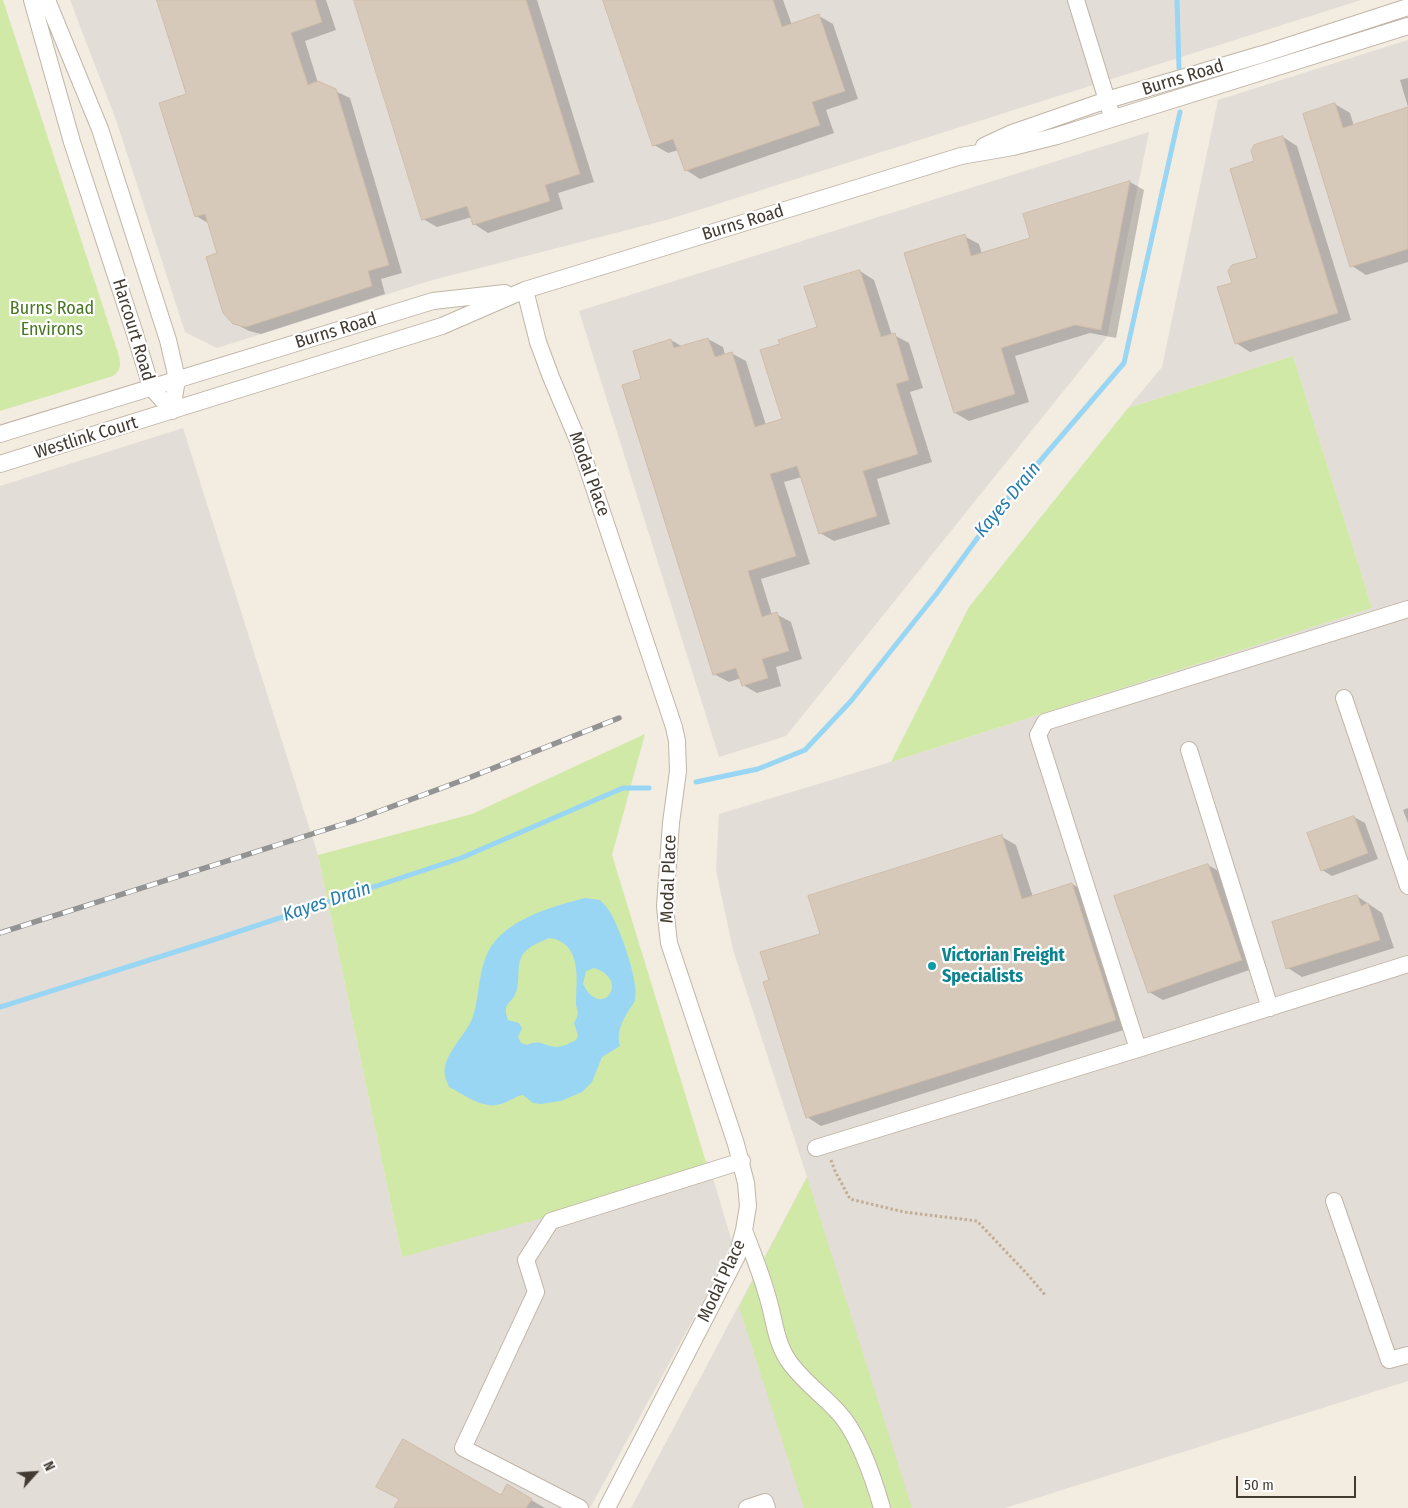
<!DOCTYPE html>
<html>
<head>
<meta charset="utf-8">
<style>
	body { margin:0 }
	#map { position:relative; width:1408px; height:1508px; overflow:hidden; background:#f2ece1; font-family:"Fira Sans Condensed",sans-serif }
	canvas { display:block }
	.north { position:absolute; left:10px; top:1448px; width:50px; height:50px; -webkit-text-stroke:4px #fff; paint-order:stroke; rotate:64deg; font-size:14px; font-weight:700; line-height:20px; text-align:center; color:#433b32 }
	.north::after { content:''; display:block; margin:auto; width:18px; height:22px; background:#433b32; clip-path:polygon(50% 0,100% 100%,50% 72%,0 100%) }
	.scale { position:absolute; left:1236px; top:1476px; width:120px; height:22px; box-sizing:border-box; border:2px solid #433b32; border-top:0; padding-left:6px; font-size:15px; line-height:18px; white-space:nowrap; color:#433b32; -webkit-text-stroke:4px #fff; paint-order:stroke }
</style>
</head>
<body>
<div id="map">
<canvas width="1408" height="1508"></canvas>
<div class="north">N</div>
<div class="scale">50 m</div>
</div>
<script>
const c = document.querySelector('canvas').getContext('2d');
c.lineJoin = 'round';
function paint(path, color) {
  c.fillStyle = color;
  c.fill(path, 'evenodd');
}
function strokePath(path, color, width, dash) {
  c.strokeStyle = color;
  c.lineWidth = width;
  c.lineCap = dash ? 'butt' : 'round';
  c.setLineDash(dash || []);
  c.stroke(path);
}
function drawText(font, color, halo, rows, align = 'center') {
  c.font = font + ' "Fira Sans Condensed",sans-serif';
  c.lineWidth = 4.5;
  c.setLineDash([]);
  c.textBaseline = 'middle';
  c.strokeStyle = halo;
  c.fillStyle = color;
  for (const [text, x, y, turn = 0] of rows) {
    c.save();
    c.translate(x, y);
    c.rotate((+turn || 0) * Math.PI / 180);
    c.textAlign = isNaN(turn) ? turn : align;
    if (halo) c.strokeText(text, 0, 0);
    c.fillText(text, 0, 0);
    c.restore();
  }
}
paint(new Path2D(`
	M70 0H1361L670 219 429 281 217 348 185 332 116 120Z
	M1408 40V1381L1005 1508H631L807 1177 733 950 716 870 719 814 891 762 1372 608 1293 356 1128 408 1162 367 1218 100Z
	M1149 132 1107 337 786 736 719 757 579 311Z
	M183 428 318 855 402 1257 708 1161 732 1242 714 1281 590 1508H0V486Z`), '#e3ddd7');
paint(new Path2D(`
	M0 0H3L119 356C121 365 121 370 113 376L0 411Z
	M1293 356 1372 608 891 762 969 607 1128 408Z
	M645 734 612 855 709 1172 402 1257 318 855 472 814Z
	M807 1177 912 1508H804L739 1307Z`), '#d1e9a7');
paint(new Path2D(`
	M585 898 600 900C603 903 607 907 610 912 620 929 639 980 635 1000 634 1003 631 1007 629 1010 622 1021 616 1033 620 1046L602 1057 592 1082 582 1092 561 1101 541 1104 533 1103 523 1095C515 1096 509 1102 501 1104 483 1110 465 1095 449 1087 448 1084 446 1080 445 1076 441 1057 465 1036 472 1019 479 1000 478 978 485 959 498 921 550 907 585 898ZM549 938C581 942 577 977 576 1000 575 1012 582 1009 574 1023L578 1036 576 1040C570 1043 563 1047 556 1047 544 1046 540 1039 527 1045L521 1043 518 1037 522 1028 519 1023 508 1020C501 1001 513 1005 517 989 520 978 516 964 523 954 529 946 540 942 549 938ZM594 968C632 980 601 1021 583 984L586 971Z`), '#98d6f4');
paint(new Path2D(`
	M158 0H326L336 30 305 41 318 83 350 98 402 273 381 279 385 294 261 334 249 331 234 323 219 254 210 224 196 216 188 95Z
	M355 0H537L594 182 558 193 563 209 488 233 474 224 472 217 437 227 423 219Z
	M605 0H783L792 25 819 16 833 24 858 99 826 110 834 133 700 179 686 170 679 150 668 153 654 145Z
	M1408 78V107L1400 80Z
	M1335 104 1350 113 1354 126 1408 109V262L1366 275 1352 266Z
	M1283 137 1297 146 1351 320 1250 352 1236 343 1234 283 1259 259 1256 162Z
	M1130 182 1144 190 1116 338 1090 333 1015 356 1029 402 969 421 955 413 964 236 979 244 982 254 1032 239 1024 215Z
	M860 271 874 280 892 335H894L909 343 923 388 910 392 932 462 877 479 890 524 834 541 820 533 802 477 784 482 810 564 761 579 772 615 776 614 791 622 802 659 776 667 781 686 757 693 743 685 741 678 729 682 714 674 643 380 671 340 683 347 708 339 723 347 725 355 731 353 746 361 766 425 784 419 781 345 819 328Z
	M1408 808V823L1403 810Z
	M1354 817 1365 823 1378 859 1332 876 1322 870Z
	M1002 837 1016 845 1033 897 1072 884 1086 892 1130 1028 821 1126 807 1117 770 981 821 934Z
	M1208 865 1222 873 1255 968 1163 1000 1149 992Z
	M1357 896 1382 913 1394 948 1302 977 1288 968Z
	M507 1486 545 1508H396L401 1499 501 1496Z`), '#0003');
strokePath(new Path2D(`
	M1177 0 1179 68
	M696 782 758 769 805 750 851 701 937 593 998 510 1124 363 1180 112
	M0 1007 213 940 461 858 623 788H649`), '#98d6f4', 5);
const building = new Path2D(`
	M157 0H315L322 22 291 33 308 85 318 81 336 89 389 265 368 271 372 286 246 327 233 324 223 313 206 257 217 253 205 214 195 217 159 103 186 94Z
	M354 0H526L580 174 545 185 550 201 473 225 467 206 422 220Z
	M603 0H773L782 27 819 14 845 91 812 102 820 125 685 171 673 139 653 146Z
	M1335 103 1343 128 1408 107V249L1350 267 1303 114Z
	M1283 136 1338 313 1235 344 1217 287 1232 283 1228 271 1232 265 1257 258 1230 169 1254 161 1251 151 1254 145Z
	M1130 181 1101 330 1075 325 1001 348 1015 394 954 413 904 253 965 234 971 256 1030 238 1023 214Z
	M860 270 881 337 895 333 909 380 896 384 918 454 863 471 877 516 819 534 797 466 770 474 796 556 748 571 762 617 777 612 789 651 762 659 768 678 742 686 736 668 713 675 622 385 641 379 633 351 671 339 674 348 708 338 715 357 732 352 755 427 782 419 760 350 780 344 778 340 817 327 804 287Z
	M1354 816 1368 853 1321 871 1307 833Z
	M1002 835 1022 899 1072 883 1116 1020 806 1118 763 982 769 980 760 952 820 934 808 896Z
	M1208 864 1242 960 1148 993 1114 896Z
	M1357 895 1361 906 1368 903 1380 940 1286 969 1272 922Z
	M403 1439 501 1495 507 1484 532 1499 526 1508H394L399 1499 376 1487Z`);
paint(building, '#d7c9b9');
strokePath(building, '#cfbda9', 1);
const minor = new Path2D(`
	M32 0 72 142 135 334 151 387 172 411
	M47 0 100 129 168 340 177 379 172 411
	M1076 0 1110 110
	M984 146 1012 133 1107 100 1263 54 1408 7
	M525 290 538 342 551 377 579 443 674 727 677 741 678 771 671 823 665 906 667 925 669 943 736 1144 746 1183 748 1206 744 1230 737 1256 607 1508
	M0 434 433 301 505 293
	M0 464 442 326 525 290 961 156 1013 147 1057 136 1408 26
	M1344 698 1408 886
	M1189 750 1270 1008
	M1138 1049 1038 735 1045 722 1408 609
	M816 1148 1138 1049 1408 964
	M1334 1201 1389 1360 1408 1355
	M744 1230C752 1252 761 1273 767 1295 774 1316 775 1341 788 1360 801 1380 822 1394 838 1412 858 1433 874 1480 882 1508
	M580 1508 463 1448 536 1292 526 1260 551 1221 742 1161
	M747 1508 765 1502 767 1508`);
strokePath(minor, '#c0b5a7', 18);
strokePath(new Path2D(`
	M831 1160 835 1171 850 1199 904 1212 977 1221 1028 1275 1046 1296`), '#c0ad94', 3, [2.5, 2.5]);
strokePath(minor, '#fff', 16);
const rail = new Path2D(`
	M0 933 353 821 466 779 619 718`);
strokePath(rail, '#939393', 5.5);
strokePath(rail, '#fff', 4, [11]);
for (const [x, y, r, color] of [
	[932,966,5,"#0f9aa8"]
]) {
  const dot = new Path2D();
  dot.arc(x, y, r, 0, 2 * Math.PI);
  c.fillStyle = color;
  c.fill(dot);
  strokePath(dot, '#fff', 2);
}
drawText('18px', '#433b32', '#fff', [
	["Burns Road",1183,78,-17],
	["Burns Road",743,223,-17],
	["Harcourt Road",133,330,73],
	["Burns Road",336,331,-17],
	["Westlink Court",86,438,-17],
	["Modal Place",589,474,70],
	["Modal Place",669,879,-88],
	["Modal Place",722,1281,-65]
]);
drawText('18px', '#497723', '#fff', [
	["Burns Road",52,309],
	["Environs",52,330]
]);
drawText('bold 18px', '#0d838f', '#fff', [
	["Victorian Freight",942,956],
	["Specialists",942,977]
], 'left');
drawText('italic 19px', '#257dac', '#fff', [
	["Kayes Drain",1008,500,-50],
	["Kayes Drain",327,902,-18]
]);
</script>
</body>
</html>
